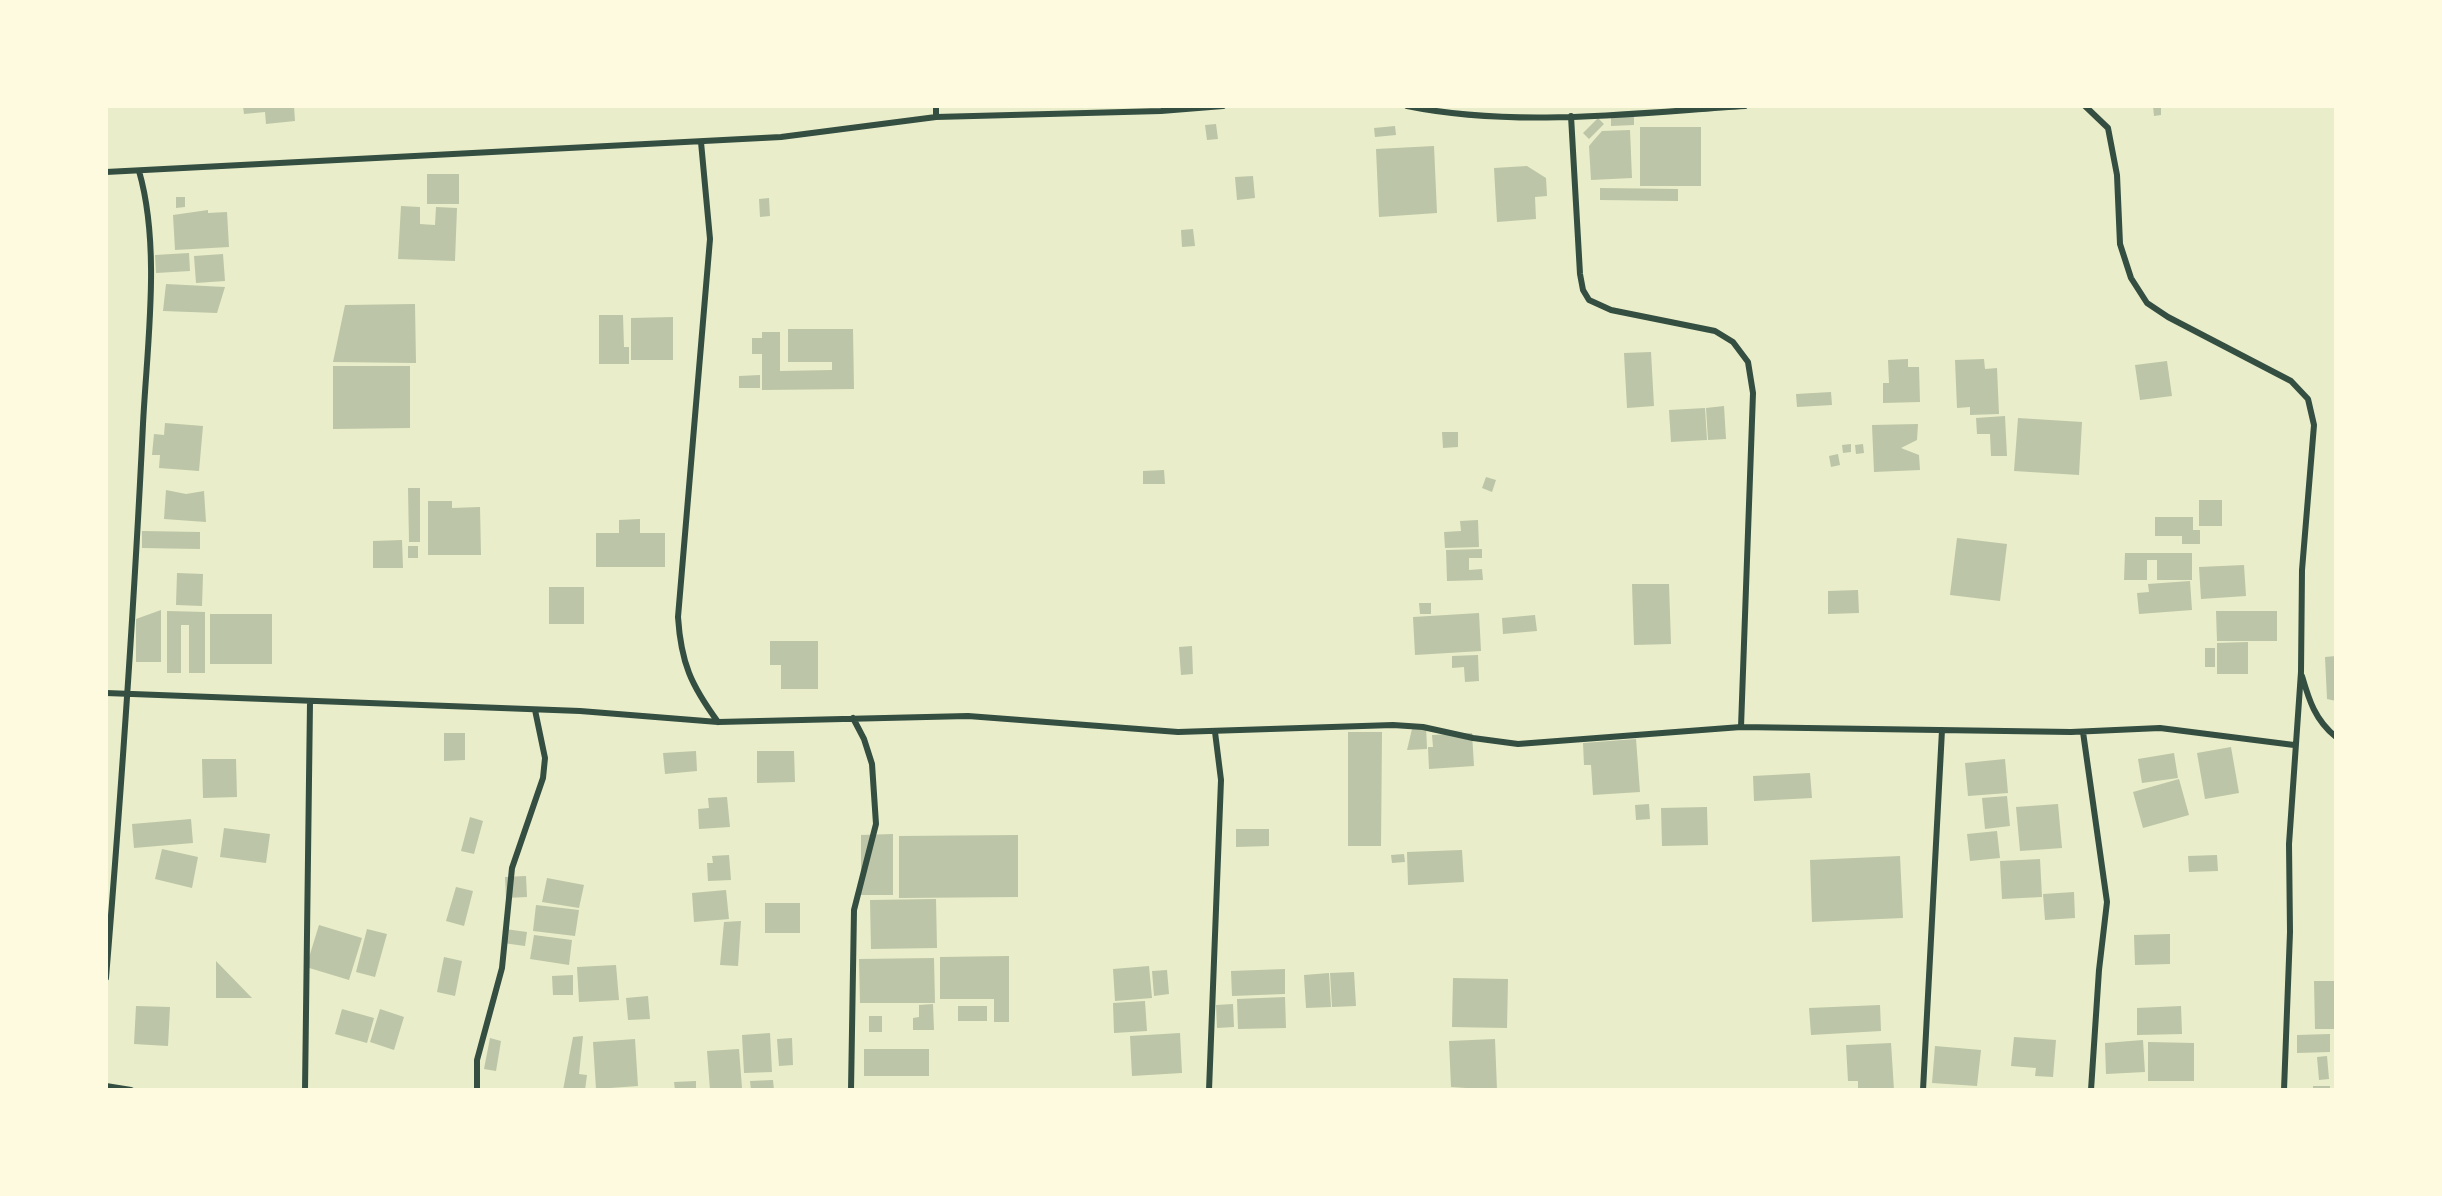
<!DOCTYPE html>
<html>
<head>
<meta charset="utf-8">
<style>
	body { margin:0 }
	#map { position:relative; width:2442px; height:1196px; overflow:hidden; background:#e9edc9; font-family:Figtree,sans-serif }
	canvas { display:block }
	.frame { position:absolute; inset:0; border:108px solid #fefae0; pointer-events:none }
</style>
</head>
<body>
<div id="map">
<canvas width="2442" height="1196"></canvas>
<div class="frame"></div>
</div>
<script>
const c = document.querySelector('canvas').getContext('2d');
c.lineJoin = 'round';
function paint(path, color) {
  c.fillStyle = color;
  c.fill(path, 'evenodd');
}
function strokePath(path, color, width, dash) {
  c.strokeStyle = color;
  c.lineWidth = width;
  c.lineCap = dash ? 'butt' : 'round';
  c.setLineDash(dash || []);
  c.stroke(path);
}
paint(new Path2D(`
	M243 106H294L295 121 266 124 265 112 244 114Z
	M2153 106H2161V115L2154 116Z
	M1634 116V125L1611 126V117Z
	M1598 118 1604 124 1589 139 1583 133Z
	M1216 124 1218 139 1207 140 1205 125Z
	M1395 126 1396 135 1375 137 1374 128Z
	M1640 127H1701V186H1640Z
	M1630 130 1632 178 1591 180 1589 146 1594 140 1602 131Z
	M1434 146 1437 213 1379 217 1376 149Z
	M1527 166 1546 178 1547 196 1535 197 1536 219 1497 222 1494 168Z
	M427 174H459V204H427Z
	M1253 176 1255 198 1237 200 1235 177Z
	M1600 188 1678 189V201L1600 200Z
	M176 197H185V207L176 208Z
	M769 198 770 216 760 217 759 199Z
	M401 206 420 207V224L435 225 436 207 457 208 455 261 398 259Z
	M208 210V213L227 212 229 247 175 250 173 215Z
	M1193 229 1195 246 1182 247 1181 230Z
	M189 253 190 271 156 273 155 255Z
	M223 254 225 281 196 283 194 256Z
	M166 284 225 287 217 313 163 311Z
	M415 304 416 363 333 362 345 305Z
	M599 315H623L624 347H629V364H599Z
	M673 317V360H631V318Z
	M788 329H853L854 389 762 390V354H752V338H762V332H780V371L832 370V362H788Z
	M1651 352 1654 406 1627 408 1624 353Z
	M1908 359V367H1919L1920 402 1883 403V383H1889L1888 360Z
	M1984 359 1985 369 1997 368 1999 414 1970 415V407L1957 408 1955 360Z
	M2167 361 2172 396 2140 400 2135 365Z
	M333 366H410V428L333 429Z
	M760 375V388H739V376Z
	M1831 392 1832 405 1797 407 1796 394Z
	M1724 406 1726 439 1708 440 1706 408Z
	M1705 408 1707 440 1671 442 1669 410Z
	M2005 416 2007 456H1991L1990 434H1977L1976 418Z
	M2018 418 2082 422 2079 475 2014 471Z
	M165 423 203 426 199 471 159 468 160 455H152L154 434 164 435Z
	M1918 424 1917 440 1901 448 1919 455 1920 470 1874 472 1872 425Z
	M1442 432H1458V447L1443 448Z
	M1851 444V452L1843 453 1842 445Z
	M1863 444 1864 453 1856 454 1855 445Z
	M1838 454 1840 465 1831 467 1829 456Z
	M1164 470 1165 484H1143V471Z
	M1486 477 1496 480 1492 492 1482 488Z
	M408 488H420V542H409Z
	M166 490 186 494 204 491 206 522 164 519Z
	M2199 500H2222V526H2199Z
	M428 501H452V508L480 507 481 555H428Z
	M2155 517H2193V530H2200V544H2182V536H2155Z
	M640 519V533H665V567H596V533H619V520Z
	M1478 520 1479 547 1445 548 1444 532 1461 531 1460 521Z
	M142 531 200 532V549L142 548Z
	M1957 538 2007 544 2000 601 1950 595Z
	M402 540 403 568H373V541Z
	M408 546H418V558H408Z
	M1482 549V558H1469V570L1482 569 1483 580 1447 581 1446 550Z
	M2125 553H2192V580H2157V560H2147V580H2124Z
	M2244 565 2246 596 2201 599 2199 567Z
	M177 573 203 574 202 606 176 605Z
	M2190 581 2192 610 2139 614 2137 593 2149 592 2148 584Z
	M1632 584H1669L1671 644 1634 645Z
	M549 587H584V624H549Z
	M1858 590 1859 613 1828 614V591Z
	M1419 603H1431V614H1420Z
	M161 610V662H136V619Z
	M167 611 205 612V673H189V625H181V673H167Z
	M2216 611H2277V641H2217Z
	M1479 613 1481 651 1415 655 1413 617Z
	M210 614H272V664H210Z
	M1535 615 1537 631 1503 634 1502 618Z
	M770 641H818V689H781V665H770Z
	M2248 642V674H2217V643Z
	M1192 646 1193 674 1181 675 1179 647Z
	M2205 648H2215V667H2205Z
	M1478 655 1479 681 1465 682 1464 667 1452 668V656Z
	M2336 656V701L2327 699 2325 657Z
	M1426 725 1427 749 1407 750 1412 729Z
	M1348 732H1382L1381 846H1348Z
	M444 733H465V760L444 761Z
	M1472 733 1474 766 1429 769 1428 747H1433L1432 735Z
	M1636 739 1640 792 1593 795 1591 765H1584L1583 743Z
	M2231 747 2239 793 2205 799 2197 753Z
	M696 751 697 771 665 774 663 753Z
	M757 751H794L795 782 757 783Z
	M2174 753 2178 778 2142 783 2138 759Z
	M202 759H236L237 797 203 798Z
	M2005 759 2008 793 1968 796 1965 763Z
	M1810 773 1812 798 1754 801 1753 776Z
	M2179 779 2189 815 2143 828 2133 792Z
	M2007 796 2010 826 1985 829 1982 798Z
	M727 797 730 827 699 829 698 809 709 808 708 798Z
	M1649 804 1650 819 1636 820 1635 805Z
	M2058 804 2062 848 2020 851 2016 807Z
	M1707 807 1708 845 1662 846 1661 808Z
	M470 817 483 821 474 854 461 851Z
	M191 819 193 843 134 848 132 824Z
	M224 828 270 834 266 863 220 857Z
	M1236 829H1269V846L1236 847Z
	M1997 831 2000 858 1970 861 1967 834Z
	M893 834V895H861V835Z
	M1018 835V897L899 898V836Z
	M162 849 198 857 192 888 155 879Z
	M1462 850 1464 882 1408 885 1407 852Z
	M1404 854 1405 862 1392 863 1391 855Z
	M729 855 731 880 708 881 707 863H713L712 856Z
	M2217 855 2218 871 2189 872 2188 856Z
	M1900 856 1903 918 1812 922 1810 860Z
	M2040 859 2042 897 2002 899 2000 861Z
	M526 876 527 897 506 898 505 877Z
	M547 878 584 885 579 908 542 902Z
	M456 887 473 891 464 926 446 921Z
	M726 890 729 919 694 922 692 893Z
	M2074 892 2075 918 2045 920 2043 894Z
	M936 899 937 948 871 949 870 900Z
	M765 903H800V933H765Z
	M536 905 579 910 575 936 533 931Z
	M741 921 738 966 720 965 724 922Z
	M319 925 362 938 349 980 306 967Z
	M367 929 387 934 375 977 356 972Z
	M505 929 527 932 525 946 503 943Z
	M2170 934V964L2135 965 2134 935Z
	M534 935 572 940 569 965 530 959Z
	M1009 956V1022H994V999H940V957Z
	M444 957 462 961 455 996 437 992Z
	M934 958 935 1003H860L859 959Z
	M216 961 252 998H216Z
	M616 965 619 1000 579 1002 577 967Z
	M1149 966 1152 998 1115 1001 1113 969Z
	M1285 969V994L1232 996 1231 971Z
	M1167 970 1169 994 1154 996 1152 971Z
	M1354 972 1356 1006 1332 1007 1330 973Z
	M1329 973 1331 1007 1306 1008 1304 975Z
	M573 975V995H553L552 976Z
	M1453 978 1508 979 1507 1028 1452 1027Z
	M2314 981H2336V1029H2315Z
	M648 996 650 1019 628 1020 626 998Z
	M1285 997 1286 1028 1238 1029 1237 999Z
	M1145 1001 1147 1031 1114 1033 1113 1003Z
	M933 1004 934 1030H913V1018L919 1017V1005Z
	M1233 1004 1234 1027 1217 1028 1216 1005Z
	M1880 1005 1881 1031 1811 1035 1809 1008Z
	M136 1006 170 1007 168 1046 134 1044Z
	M958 1006H987V1021H958Z
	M2181 1006 2182 1034 2137 1035V1008Z
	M342 1009 374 1018 367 1043 335 1034Z
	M380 1009 404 1017 394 1050 370 1042Z
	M869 1016H882V1032H869Z
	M770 1033 772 1072 744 1073 742 1035Z
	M1180 1033 1182 1073 1132 1076 1130 1036Z
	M2330 1034V1052L2297 1053V1035Z
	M583 1036 579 1074 587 1075 585 1090H563L573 1037Z
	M2014 1037 2056 1040 2053 1077 2035 1076 2036 1068 2011 1066Z
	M490 1038 501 1041 496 1071 484 1069Z
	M792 1038 793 1065 779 1066 777 1039Z
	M635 1039 638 1086 596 1089 593 1042Z
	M1495 1039 1497 1090 1451 1087 1449 1041Z
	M2143 1040 2145 1072 2106 1074 2105 1043Z
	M2148 1042 2194 1043V1081H2148Z
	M1891 1043 1894 1090H1858V1081H1848L1846 1045Z
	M1935 1046 1981 1050 1977 1086 1932 1083Z
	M739 1049 742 1088 710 1090 707 1051Z
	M864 1049H929V1076H864Z
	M2327 1056 2329 1079 2319 1080 2317 1057Z
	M773 1080 774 1090H751L750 1081Z
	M696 1081V1090H675L674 1082Z
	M2313 1086H2330V1090H2313Z`), '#bcc5a7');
strokePath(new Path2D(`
	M1407 106C1515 128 1635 113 1745 106
	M2085 106 2108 128 2117 175 2120 244 2131 278 2147 303 2168 317 2291 381 2308 399 2314 425 2302 570 2301 672 2289 844 2290 932 2284 1090
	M1571 116 1580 274 1583 290 1589 300 1611 310 1715 331 1733 342 1748 362 1753 393 1741 727
	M936 117V106
	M701 142 710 239 678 617C681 663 691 685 718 722
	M106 172 781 137 936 117 1161 111 1223 106
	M2302 676C2309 700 2315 720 2336 737
	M106 693 580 711 718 722 968 716 1178 732 1393 725 1423 727 1473 738 1518 744 1741 727 2071 732 2160 728 2294 745
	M2083 732 2107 902 2099 970 2091 1090
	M106 978C121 794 134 609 143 424 147 345 161 247 139 171
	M106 1086 131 1090
	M305 1090 310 702
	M477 1090V1060L502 968 512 868 543 778 545 758 535 710
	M851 1090 854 910 876 824 872 764 864 739 853 718
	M1209 1090 1221 780 1215 732
	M1923 1090 1942 730`), '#344e41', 6);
</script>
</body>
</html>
